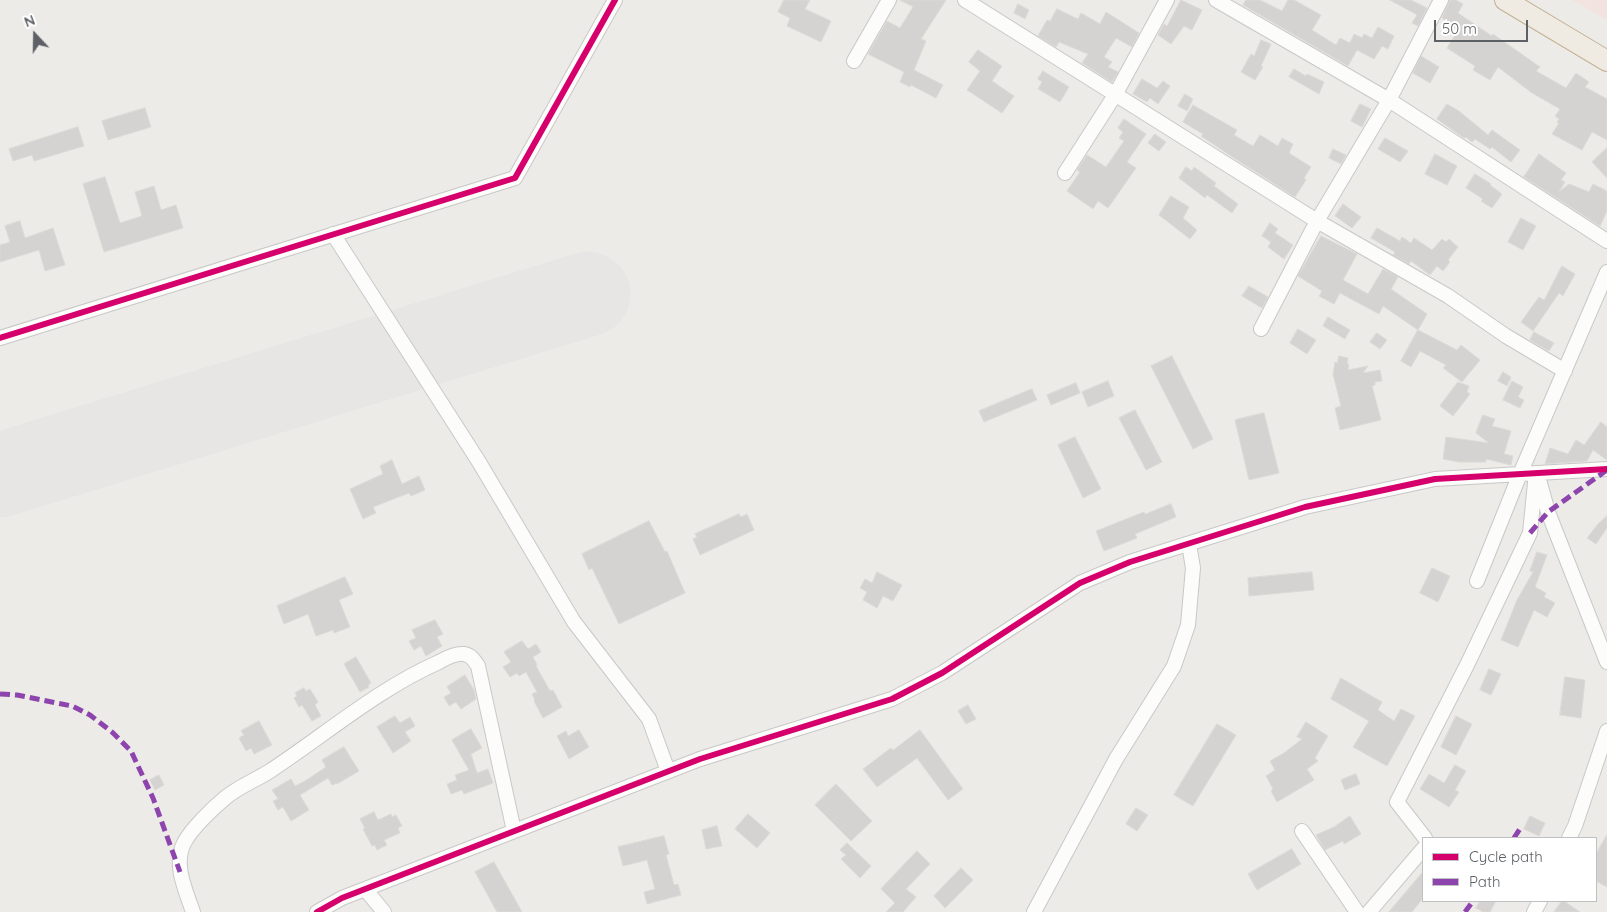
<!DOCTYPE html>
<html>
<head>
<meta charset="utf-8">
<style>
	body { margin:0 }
	#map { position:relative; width:1607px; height:912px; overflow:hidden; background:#edebe7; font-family:Quicksand,sans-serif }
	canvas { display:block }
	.legend { position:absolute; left:1422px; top:837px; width:175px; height:65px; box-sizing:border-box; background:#fff; border:1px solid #bec0c1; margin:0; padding:6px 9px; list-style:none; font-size:15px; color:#5d6165 }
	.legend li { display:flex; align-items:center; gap:10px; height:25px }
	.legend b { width:25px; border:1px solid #bec0c1 }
	.north { position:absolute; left:10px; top:10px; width:50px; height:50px; -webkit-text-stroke:4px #fff; paint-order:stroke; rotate:339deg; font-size:14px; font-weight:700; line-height:20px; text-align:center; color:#5d6165 }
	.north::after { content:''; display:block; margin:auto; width:18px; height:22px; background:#5d6165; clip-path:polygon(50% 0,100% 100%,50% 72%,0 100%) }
	.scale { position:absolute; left:1434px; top:20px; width:94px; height:22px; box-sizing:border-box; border:2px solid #5d6165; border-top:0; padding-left:6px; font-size:15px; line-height:18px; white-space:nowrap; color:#5d6165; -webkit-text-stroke:4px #fff; paint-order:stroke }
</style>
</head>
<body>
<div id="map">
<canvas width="1607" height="912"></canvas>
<ul class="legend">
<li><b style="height:6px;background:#d6006c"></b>Cycle path</li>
<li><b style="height:6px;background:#8e44ad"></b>Path</li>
</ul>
<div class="north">N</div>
<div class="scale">50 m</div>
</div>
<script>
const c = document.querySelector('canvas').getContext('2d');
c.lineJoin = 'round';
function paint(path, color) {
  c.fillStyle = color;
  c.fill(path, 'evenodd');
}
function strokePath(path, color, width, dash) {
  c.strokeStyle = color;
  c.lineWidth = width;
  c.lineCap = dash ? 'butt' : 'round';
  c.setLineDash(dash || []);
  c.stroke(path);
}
paint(new Path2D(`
	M1572 0H1607V20Z`), '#f2e3e1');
strokePath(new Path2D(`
	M0 475 588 294`), '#e8e6e4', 85);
const building = new Path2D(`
	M784 0H810L805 9 831 21 821 42 787 26 790 18 778 12Z
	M900 0H946L921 39 926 41 914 70 943 85 936 98 911 85 910 87 900 82 904 72 868 54 887 21 900 28 913 7Z
	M1181 0 1202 10 1192 30 1184 26 1171 44 1158 35 1164 24 1167 26Z
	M1246 0H1260L1282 11 1288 0H1294L1321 15 1312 30 1336 45 1340 38 1350 43 1354 34 1362 38 1364 34 1372 38 1378 27 1394 36 1388 49 1382 46 1374 59 1357 50 1348 66 1243 5Z
	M1390 0H1411L1427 8 1418 26 1412 23 1417 15Z
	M1450 0H1456L1463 4 1458 13 1492 36 1493 34 1540 67 1536 71 1566 88 1576 73 1589 82 1585 87 1607 99V140L1592 132 1582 150 1552 134 1559 123 1557 122 1559 119 1555 116 1560 109 1532 93 1498 67 1490 80 1473 70 1475 66 1447 48 1458 30 1442 18Z
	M1018 4 1029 10 1025 19 1014 13Z
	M1057 9 1078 19 1081 13 1100 24 1106 12 1139 33 1132 47 1116 38 1104 57 1112 62 1108 67 1118 72 1112 82 1082 63 1088 54 1059 42 1056 47 1038 36 1047 20 1050 21Z
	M1261 40 1271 44 1261 66 1263 67 1255 80 1241 72 1251 54 1254 56Z
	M978 50 1002 66 992 81 1014 96 1002 113 967 90 980 71 969 62Z
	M1421 56 1439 67 1430 83 1413 73Z
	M1294 69 1306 76 1307 74 1324 82 1319 94 1289 77Z
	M1043 71 1069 87 1060 102 1038 89 1042 82 1038 79Z
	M1142 79 1157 88 1163 81 1170 86 1158 104 1150 98 1147 102 1133 94Z
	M1185 94 1193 99 1187 111 1178 106Z
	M1360 104 1371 109 1362 127 1351 121Z
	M1447 104 1459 111 1488 135 1492 130 1520 150 1511 162 1492 147 1490 149 1475 139 1472 142 1466 137 1464 138 1437 119Z
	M1193 105 1237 130 1234 135 1253 146 1260 135 1278 146 1282 138 1293 144 1289 153 1311 167 1304 178 1306 180 1295 197 1234 158 1201 136 1203 134 1183 122Z
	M145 108 151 127 108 140 102 121Z
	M1124 119 1146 134 1127 162 1136 168 1108 208 1098 201 1093 209 1067 191 1080 172 1077 170 1087 155 1106 167 1124 141 1119 138 1123 132 1118 128Z
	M78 127 84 146 34 161 32 155 13 161 9 149Z
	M1155 134 1166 142 1159 151 1148 143Z
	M1385 138 1408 151 1400 162 1378 149Z
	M1607 148V178L1592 162Z
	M1333 149 1346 155 1341 164 1329 158Z
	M1435 154 1457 166 1447 185 1425 174Z
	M1539 154 1566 173 1561 180 1565 182 1559 192 1569 184 1589 192 1593 184 1607 191V211L1600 226 1524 177Z
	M1186 167 1192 171 1194 167 1216 183 1214 186 1238 204 1232 213 1207 195 1205 198 1179 178Z
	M1475 174 1491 184 1490 185 1502 194 1492 208 1481 201 1483 199 1466 188Z
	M105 177 120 223 142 216 135 192 154 186 161 210 176 205 183 228 104 252 83 184Z
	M1171 196 1189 207 1183 218 1197 230 1190 239 1159 215Z
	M1343 204 1361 217 1352 228 1335 216Z
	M1521 218 1536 226 1523 250 1508 242Z
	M20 221 25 238 53 228 65 265 45 271 39 250 0 262V245L10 242 5 226Z
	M1270 223 1278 229 1275 233 1293 245 1284 259 1268 247 1271 242 1262 236Z
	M1377 228 1400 241 1402 237 1411 243 1414 238 1432 250 1442 239 1446 242 1449 239 1458 247 1448 260 1450 262 1443 271 1437 266 1430 275 1411 261 1409 264 1406 262 1393 255 1395 252 1371 238Z
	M1321 236 1357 254 1343 280 1368 294 1383 269 1398 277 1391 289 1427 314 1418 330 1383 306 1379 314 1340 293 1334 304 1319 296 1322 291 1298 276Z
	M1562 266 1575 274 1563 296 1559 293 1533 331 1521 322 1539 297 1544 300Z
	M1249 286 1268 297 1262 308 1242 296Z
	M1328 317 1350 330 1345 339 1323 326Z
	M1298 329 1316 340 1307 354 1290 343Z
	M1418 330 1457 350 1461 345 1480 360 1462 382 1443 368 1446 365 1420 351 1411 367 1401 361Z
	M1534 332 1554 343 1549 351 1530 340Z
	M1377 333 1387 340 1380 349 1370 342Z
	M1172 356 1213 439 1193 449 1151 366Z
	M1339 356 1348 358 1347 364H1349L1348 370 1368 366 1363 373 1380 370 1382 381 1375 382V385L1372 386 1381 420 1340 430 1335 408 1341 406 1333 374 1335 362 1337 363Z
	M1503 372 1511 377 1507 386 1498 381Z
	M1108 381 1114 396 1088 407 1082 392Z
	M1512 381 1523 387 1518 397 1524 400 1520 408 1503 400Z
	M1458 382 1469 386 1467 392 1470 394 1453 416 1440 406Z
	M1076 383 1080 393 1051 405 1047 395Z
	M1032 389 1037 400 984 422 979 411Z
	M1135 410 1162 462 1146 470 1119 418Z
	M1264 413 1279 473 1249 480 1235 420Z
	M1483 415 1495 419 1492 426 1511 431 1504 454 1513 456 1511 465 1486 459V462H1459L1443 459 1446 437 1489 443 1476 433Z
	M1601 422 1607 427V460L1593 450 1587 461 1545 464 1550 448 1568 454 1576 440 1584 445Z
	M1075 437 1101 489 1083 498 1058 445Z
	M392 460 402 484 419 476 425 490 411 496 409 493 373 507 376 513 363 519 350 489 383 474 380 466Z
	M1171 504 1176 517 1135 534 1137 538 1104 551 1096 531 1144 512 1145 514Z
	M739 514 741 517 747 514 754 530 700 555 693 539 697 537 695 534Z
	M1607 516V528L1596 544 1587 538 1598 524Z
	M649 521 665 552 667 551 685 593 619 624 592 568 589 570 582 554Z
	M1537 552 1547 555 1535 587 1546 593 1544 597 1555 603 1547 617 1534 610 1518 647 1501 640 1517 600 1533 572 1530 571Z
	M1432 568 1450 576 1438 602 1420 593Z
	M877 572 902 585 893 601 883 596 877 608 863 600 867 592 860 588 865 579 872 583Z
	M1312 572 1314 590 1249 596 1248 578Z
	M345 577 353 594 339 600 350 627 334 633 333 630 316 636 308 614 284 624 277 606Z
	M435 620 443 634 437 637 442 646 426 656 421 646 414 650 409 641 416 638 412 630Z
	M522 641 528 649 536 644 541 652 533 657 537 665 536 666 550 691 553 690 562 707 543 718 534 701 535 700 532 694 537 692 526 672 519 676 517 673 510 677 503 667 511 662 504 652Z
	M356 657 371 683 368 685 369 687 360 692 344 664Z
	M1489 669 1501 674 1491 695 1480 690Z
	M465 675 474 690 476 699 461 709 456 702 449 706 444 697 451 693 447 687Z
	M1565 677 1585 680 1581 718 1560 715Z
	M1341 678 1382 702 1378 710 1394 721 1401 709 1415 716 1387 766 1353 747 1369 721 1331 699Z
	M304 688 306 691 310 689 318 702 315 705 321 716 312 721 302 705 299 707 294 698 297 696 295 693Z
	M968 705 976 719 966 724 958 711Z
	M395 716 400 723 410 717 415 726 405 732 411 741 393 753 377 727Z
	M1456 716 1472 724 1456 755 1441 747Z
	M259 721 272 745 254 754 251 748 246 751 239 738 244 735 241 731Z
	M1306 722 1328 736 1315 758 1318 761 1307 769 1314 780 1277 802 1271 791 1273 789 1266 776 1275 770 1270 761 1284 753 1302 739 1297 737Z
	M1217 724 1236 735 1193 806 1174 795Z
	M471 729 482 748 471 754 477 773 488 769 493 783 464 794 462 790 451 794 447 784 457 780 455 775 469 770 452 740Z
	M579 730 589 747 569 759 557 736 566 731 568 736Z
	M920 730 963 789 948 800 917 758 877 787 863 769 891 748 893 750Z
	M344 747 359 771 337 784V783L332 785 328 778 300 795 309 810 291 821 283 807 278 810 273 801 278 799 272 790 291 779 295 786 305 781 326 767 322 760Z
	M1455 765 1466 771 1455 790 1459 792 1449 807 1420 789 1429 774 1444 783Z
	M1356 774 1360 784 1345 790 1341 780Z
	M159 775 164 785 155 790 150 780Z
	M836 784 872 821 851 841 815 805Z
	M1136 808 1148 815 1137 831 1126 824Z
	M374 812 378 820 391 814 392 817 396 815 402 826 398 828 400 833 384 840 387 845 377 850 375 845 372 846 363 829 365 828 360 819Z
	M748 814 770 833 757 848 735 829Z
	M1350 816 1361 834 1344 844 1343 841 1325 850 1316 835 1334 827Z
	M1530 816 1545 823 1539 836 1524 829Z
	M717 826 722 846 706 849 702 830Z
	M1607 835V887L1596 881V854Z
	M664 836 669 854 666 855 674 885 678 884 681 895 647 904 644 892 655 889 647 860 623 866 618 847Z
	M847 843 871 866 860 878 841 859 846 855 840 850Z
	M1292 849 1301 864 1257 890 1248 874Z
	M917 851 930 864 906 889 916 897 903 912H886L895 903 881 889Z
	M494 862 522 912H497L475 872Z
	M961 868 973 880 945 908 934 896Z
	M1423 872V898L1412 912H1389Z
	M1480 901H1496L1490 912H1483L1476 908Z
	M1562 901H1564L1580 912H1554Z`);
paint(building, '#d4d3d1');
strokePath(building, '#dcdad6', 1);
const minor = new Path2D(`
	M965 0 1317 221 1448 296 1506 336 1565 371
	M1216 0 1389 100 1607 241
	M854 61 889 0
	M1065 173 1115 95 1167 0
	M333 234 479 462 574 622 649 719 668 771
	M1261 329 1317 221 1389 100 1441 0
	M0 338 515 178 615 0
	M1539 480 1548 512 1607 662
	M1477 581 1520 474 1607 272
	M1302 831 1357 912
	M1425 838 1397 802 1467 665 1530 533 1536 473
	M1569 838 1575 826 1607 731
	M365 889 384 912
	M193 912C186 891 173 865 184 843 191 829 213 808 225 798 238 787 256 780 270 771 326 734 378 689 439 662 446 658 456 653 464 654 471 655 474 660 478 666L514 831
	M317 912 342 898 700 759 892 699 942 673 1080 583 1130 562 1305 507 1435 479 1607 469
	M1034 912 1116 759 1174 666 1188 625 1193 568 1189 544
	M1369 912 1423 849
	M1534 912 1540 901`);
const highway = new Path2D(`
	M1505 0 1607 61`);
strokePath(minor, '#c8c8c8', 16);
strokePath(highway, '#c4b195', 22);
strokePath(minor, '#fcfcfb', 14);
strokePath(highway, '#efeae2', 20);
strokePath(new Path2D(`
	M1530 533 1548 512 1607 470
	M0 694 17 695 72 706 90 715 112 732 131 751 153 798 180 872
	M1514 838 1521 827
	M1465 912 1473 901`), '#8e44ad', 5, [10, 5]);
strokePath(new Path2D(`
	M0 338 515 178 615 0
	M317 912 342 898 700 759 892 699 942 673 1080 583 1130 562 1305 507 1435 479 1607 469`), '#d6006c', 6);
</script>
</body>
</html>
